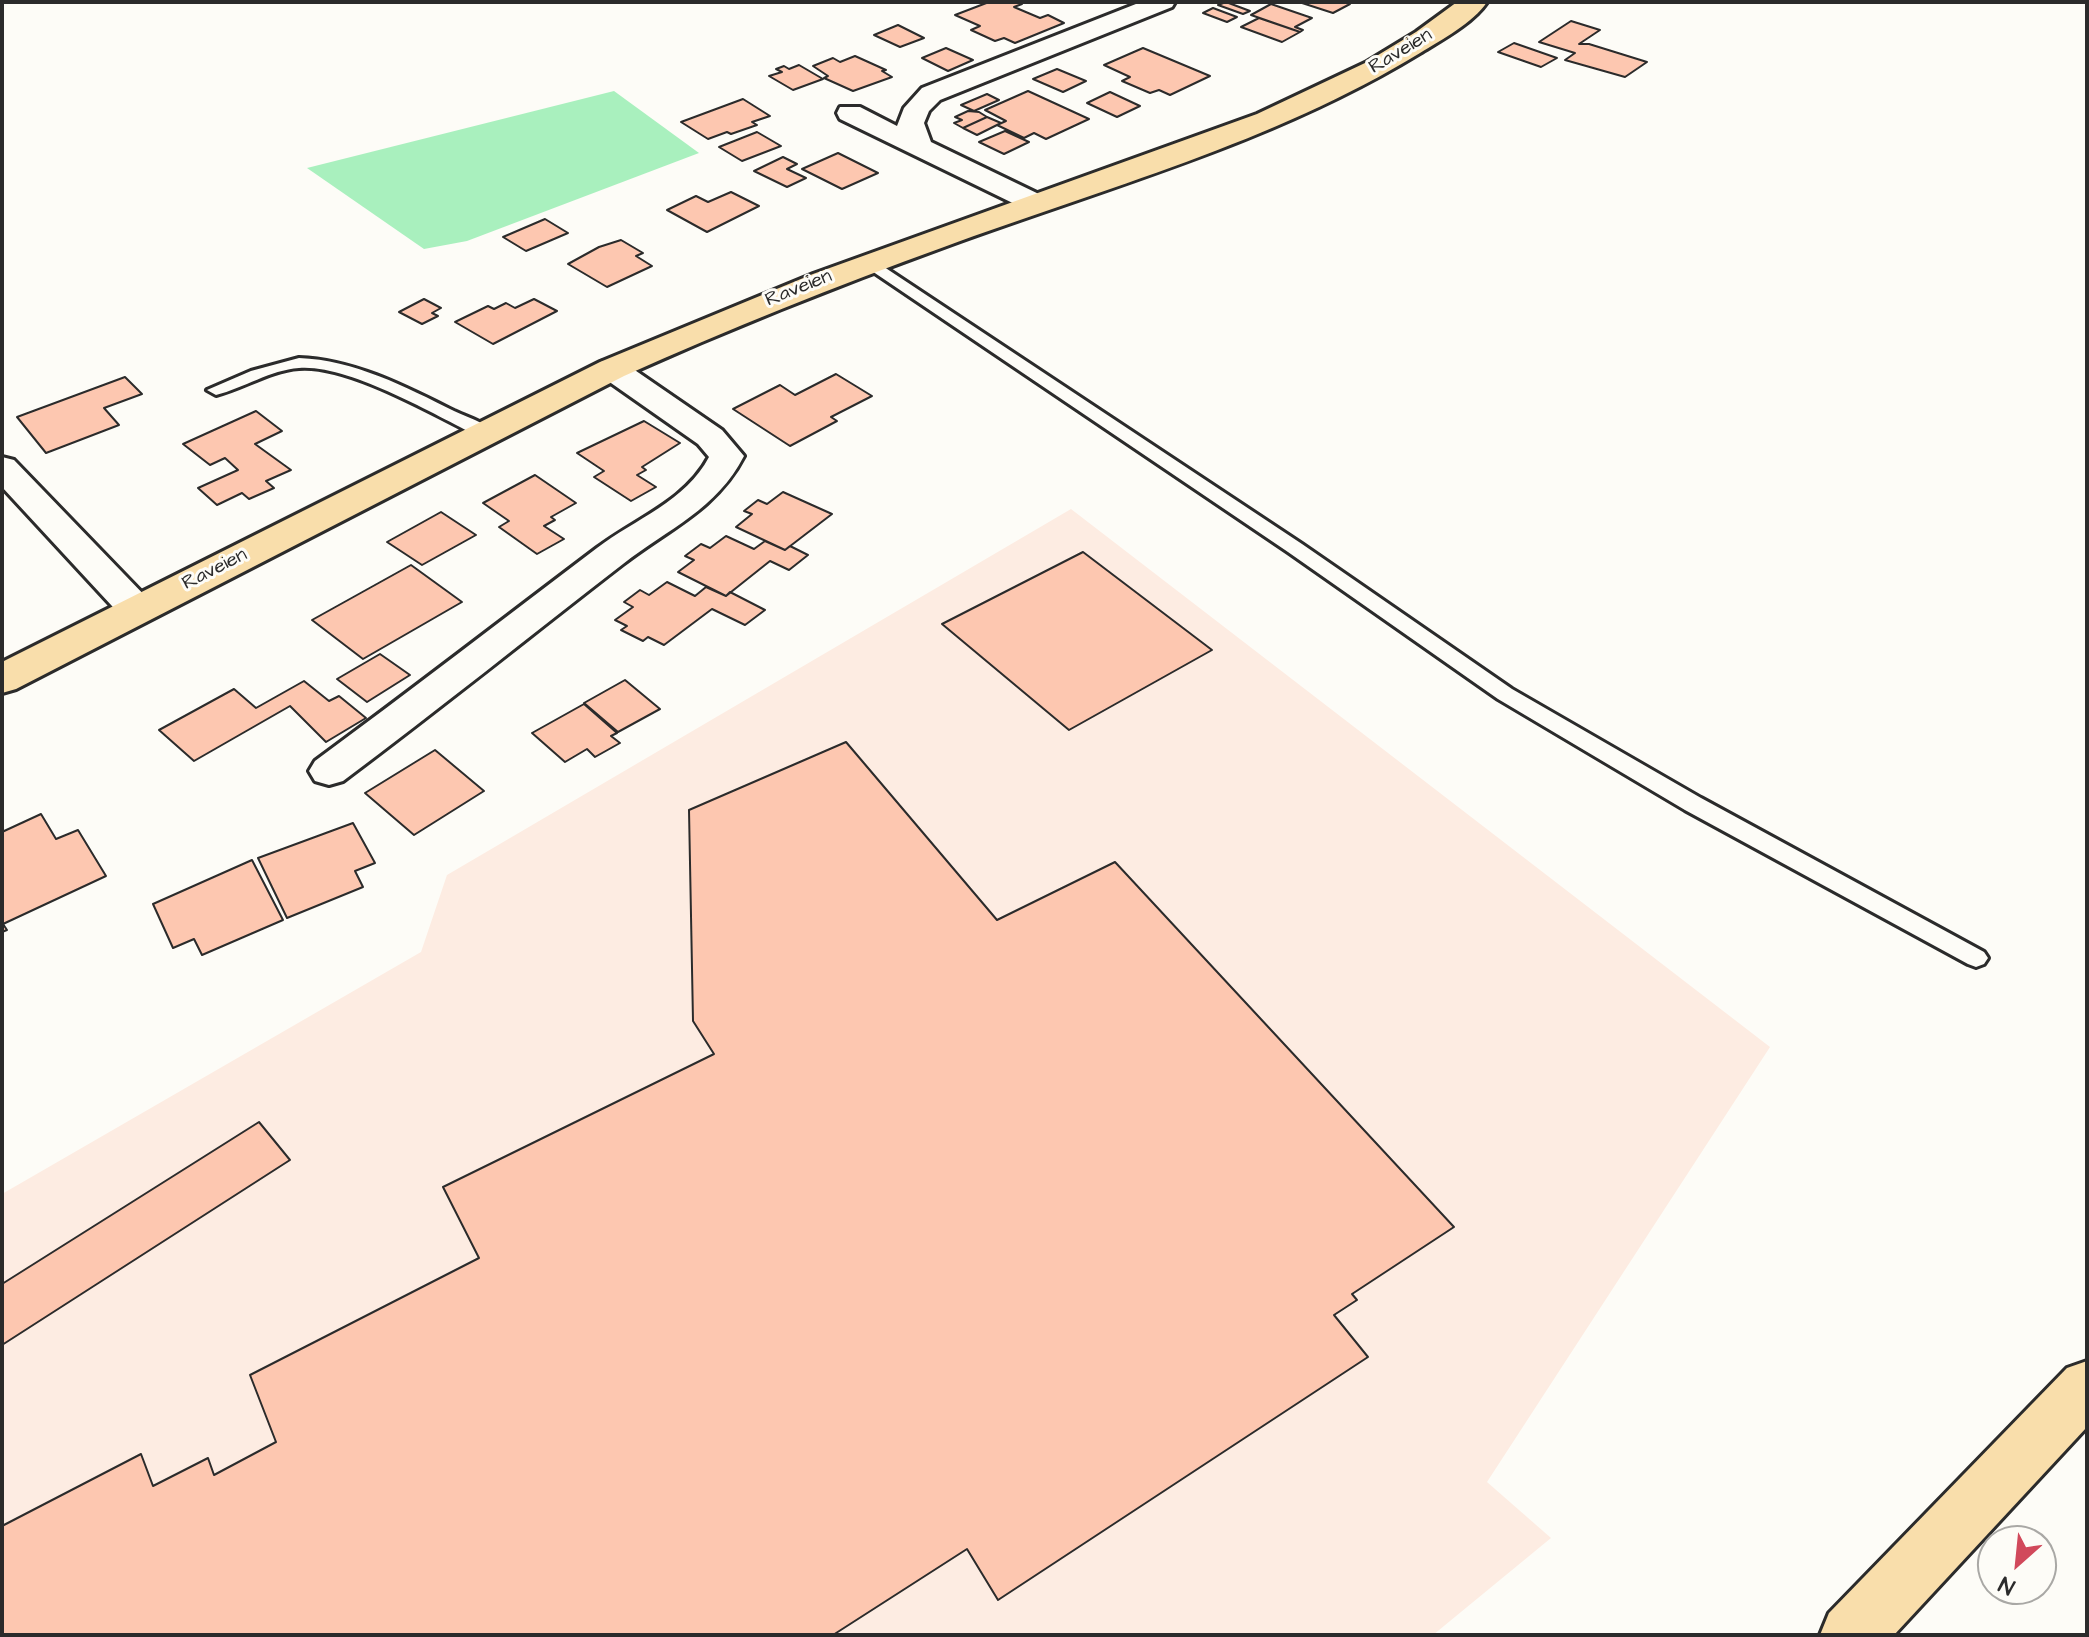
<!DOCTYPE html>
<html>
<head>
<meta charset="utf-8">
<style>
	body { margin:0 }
	#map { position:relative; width:2089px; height:1637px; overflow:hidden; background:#fdfcf7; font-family:"Architects Daughter",sans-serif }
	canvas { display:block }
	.frame { position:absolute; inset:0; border:4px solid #2b2b2b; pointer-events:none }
	.north { position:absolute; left:1977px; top:1525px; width:80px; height:80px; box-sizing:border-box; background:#fdfcf7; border:2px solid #a9a8a5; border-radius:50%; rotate:207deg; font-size:22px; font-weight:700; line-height:32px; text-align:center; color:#2b2b2b }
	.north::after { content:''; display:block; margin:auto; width:28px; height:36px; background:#d1495b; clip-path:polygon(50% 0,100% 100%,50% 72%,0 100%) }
</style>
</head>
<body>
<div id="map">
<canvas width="2089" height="1637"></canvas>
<div class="frame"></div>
<div class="north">N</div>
</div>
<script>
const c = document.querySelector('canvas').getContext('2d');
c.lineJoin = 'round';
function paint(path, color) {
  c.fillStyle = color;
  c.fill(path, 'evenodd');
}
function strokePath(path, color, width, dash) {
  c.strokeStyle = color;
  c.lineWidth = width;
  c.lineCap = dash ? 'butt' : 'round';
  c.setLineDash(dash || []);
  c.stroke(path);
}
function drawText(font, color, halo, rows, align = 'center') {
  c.font = font + ' "Architects Daughter",sans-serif';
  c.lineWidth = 6;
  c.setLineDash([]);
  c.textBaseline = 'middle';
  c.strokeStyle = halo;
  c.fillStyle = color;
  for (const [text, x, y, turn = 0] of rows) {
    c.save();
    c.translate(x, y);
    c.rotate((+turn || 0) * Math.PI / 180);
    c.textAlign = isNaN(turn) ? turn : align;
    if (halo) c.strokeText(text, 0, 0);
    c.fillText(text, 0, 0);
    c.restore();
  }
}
paint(new Path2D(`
	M1071 509 1770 1047 1487 1482 1551 1538 1433 1635H2V1194L421 952 447 875Z`), '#fdece2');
paint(new Path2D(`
	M614 91 699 153 467 241 424 249 307 168Z`), '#a9f0be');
const building = new Path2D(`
	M989 2H1018L1022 4 1014 7 1040 18 1048 15 1064 23 1015 43 1004 38 995 41 971 30 980 26 955 15Z
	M1226 2 1250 11 1243 14 1218 5Z
	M1299 2H1343L1350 4 1333 13Z
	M1271 4 1312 18 1295 27 1303 30 1300 32 1251 15Z
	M1213 8 1237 17 1227 22 1203 13Z
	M1259 18 1300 32 1282 42 1241 27Z
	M1571 21 1600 30 1579 44H1589L1647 62 1625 77 1565 60 1575 53 1539 42Z
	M898 25 924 38 900 47 874 35Z
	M1514 43 1557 58 1541 67 1498 52Z
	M946 48 973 60 948 71 922 58Z
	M1143 48 1210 76 1170 95 1159 90 1150 93 1122 81 1130 77 1104 65Z
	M855 56 886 70 882 71 892 77 853 91 824 78 828 76 813 66 833 58 840 62Z
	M799 65 823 79 793 90 769 76 782 72 776 69 784 66 789 69Z
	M1057 69 1086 81 1063 92 1033 79Z
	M1028 91 1089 119 1046 139 1034 133 1024 138 997 125 1006 121 985 110Z
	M1110 92 1140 106 1117 117 1087 103Z
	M987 94 999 100 974 111 961 105Z
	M743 99 770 116 752 122 757 125 731 134 727 132 708 139 681 122Z
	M968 111 979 112 987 117 963 128 954 123 962 120 955 117Z
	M987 117 1001 123 977 135 963 128Z
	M1005 131 1029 142 1004 154 979 142Z
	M757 132 781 146 742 161 719 147Z
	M838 153 878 173 842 189 802 169Z
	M783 157 797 164 787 169 806 178 787 187 754 171Z
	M731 192 759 206 707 232 667 210 696 196 708 202Z
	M545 219 568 233 526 251 503 237Z
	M621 240 643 253 636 256 652 266 607 287 568 264 599 247Z
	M424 299 441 308 432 313 438 316 422 324 399 312Z
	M534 299 557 311 493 344 455 322 488 306 494 309 506 303 515 308Z
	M836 374 872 396 831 417 837 421 790 446 733 409 780 385 795 395Z
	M125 377 142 394 104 408 119 425 46 453 17 417Z
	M256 411 282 431 255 444 291 470 266 481 274 488 249 499 242 493 217 505 198 488 238 470 225 458 210 465 183 444Z
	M644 421 680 443 642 467 646 470 637 475 656 487 631 501 594 477 604 471 577 453Z
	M535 475 576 503 551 517 555 520 544 526 564 539 537 554 499 527 509 521 483 503Z
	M783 492 832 514 785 550 736 527 752 514 744 511 758 500 767 504Z
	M441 512 476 535 422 565 387 542Z
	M726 536 754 549 765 541 785 550 790 546 808 555 789 570 770 561 726 596 678 572 694 560 685 556 701 544 710 548Z
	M1083 552 1212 650 1069 730 942 624Z
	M411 565 462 602 363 659 312 620Z
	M667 582 695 596 706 587 726 596 730 592 765 610 745 625 712 609 664 645 648 637 643 641 621 630 627 626 615 620 633 607 624 602 640 590 649 595Z
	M380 654 410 675 367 702 337 679Z
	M625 680 660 709 618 732 584 703Z
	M304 681 329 701 339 696 366 718 326 742 290 706 194 761 159 730 234 689 256 708Z
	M584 704 617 733 611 736 620 743 595 757 587 749 565 762 532 733Z
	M846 742 997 920 1115 862 1454 1227 1352 1294 1357 1300 1334 1315 1368 1357 998 1600 967 1549 833 1635H2V1526L141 1454 153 1486 208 1458 214 1475 276 1442 250 1375 479 1258 443 1187 714 1054 693 1021 689 810Z
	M435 750 484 791 414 835 365 793Z
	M41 814 56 839 78 830 106 876 3 924 7 930 2 932V832Z
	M353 823 375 863 355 871 363 887 287 918 258 858Z
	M252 860 283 920 202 955 194 939 173 948 153 904Z
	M259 1122 290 1160 2 1345V1284Z`);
paint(building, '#fdc7b0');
strokePath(building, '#2b2b2b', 2);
const lane = new Path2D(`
	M869 257 1302 544 1512 689 1701 798 1984 952 1988 958 1984 964 1976 967 1968 964 1685 810 1498 699 1288 552 863 265 861 262Z
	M299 358C354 360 406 387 454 411 467 417 484 422 493 432L490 436H478C433 414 348 364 299 368 270 370 244 388 216 395L207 390 251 371Z`);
const street = new Path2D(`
	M1141 2H1175L1172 7 940 100 929 111 924 123 931 142 1045 197 1049 203 1045 209 1035 212 1025 209 840 119 837 113 840 107H860L897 126 904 108 922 88Z
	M612 359 623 362 722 430 744 456C717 509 668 529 623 564 530 636 438 710 343 781L329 785 315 781 309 771 315 761C410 691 503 619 597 548 635 519 686 501 709 457L698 444 601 376 596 369 601 362Z
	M2 457 14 460 150 601 156 610 150 619 137 622 124 619 2 487Z`);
const primary = new Path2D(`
	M1457 2H1487C1473 23 1441 40 1420 53 1273 143 1104 188 944 247 836 286 729 329 624 376L16 689 2 693V662L600 362 813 274 1257 114 1365 63 1416 32Z`);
const highway = new Path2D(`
	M2087 1361V1427L1894 1635H1820L1829 1613 2067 1368Z`);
strokePath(lane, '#2b2b2b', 6);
strokePath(street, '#2b2b2b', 6);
strokePath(primary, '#2b2b2b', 6);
strokePath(highway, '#2b2b2b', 6);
paint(lane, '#fdfcf7');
paint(street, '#fdfcf7');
paint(primary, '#f9deab');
paint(highway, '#f9deab');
drawText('20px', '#2b2b2b', '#fdfcf7', [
	["Raveien",1401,52,-31],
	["Raveien",799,289,-22],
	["Raveien",215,570,-27]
]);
</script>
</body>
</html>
